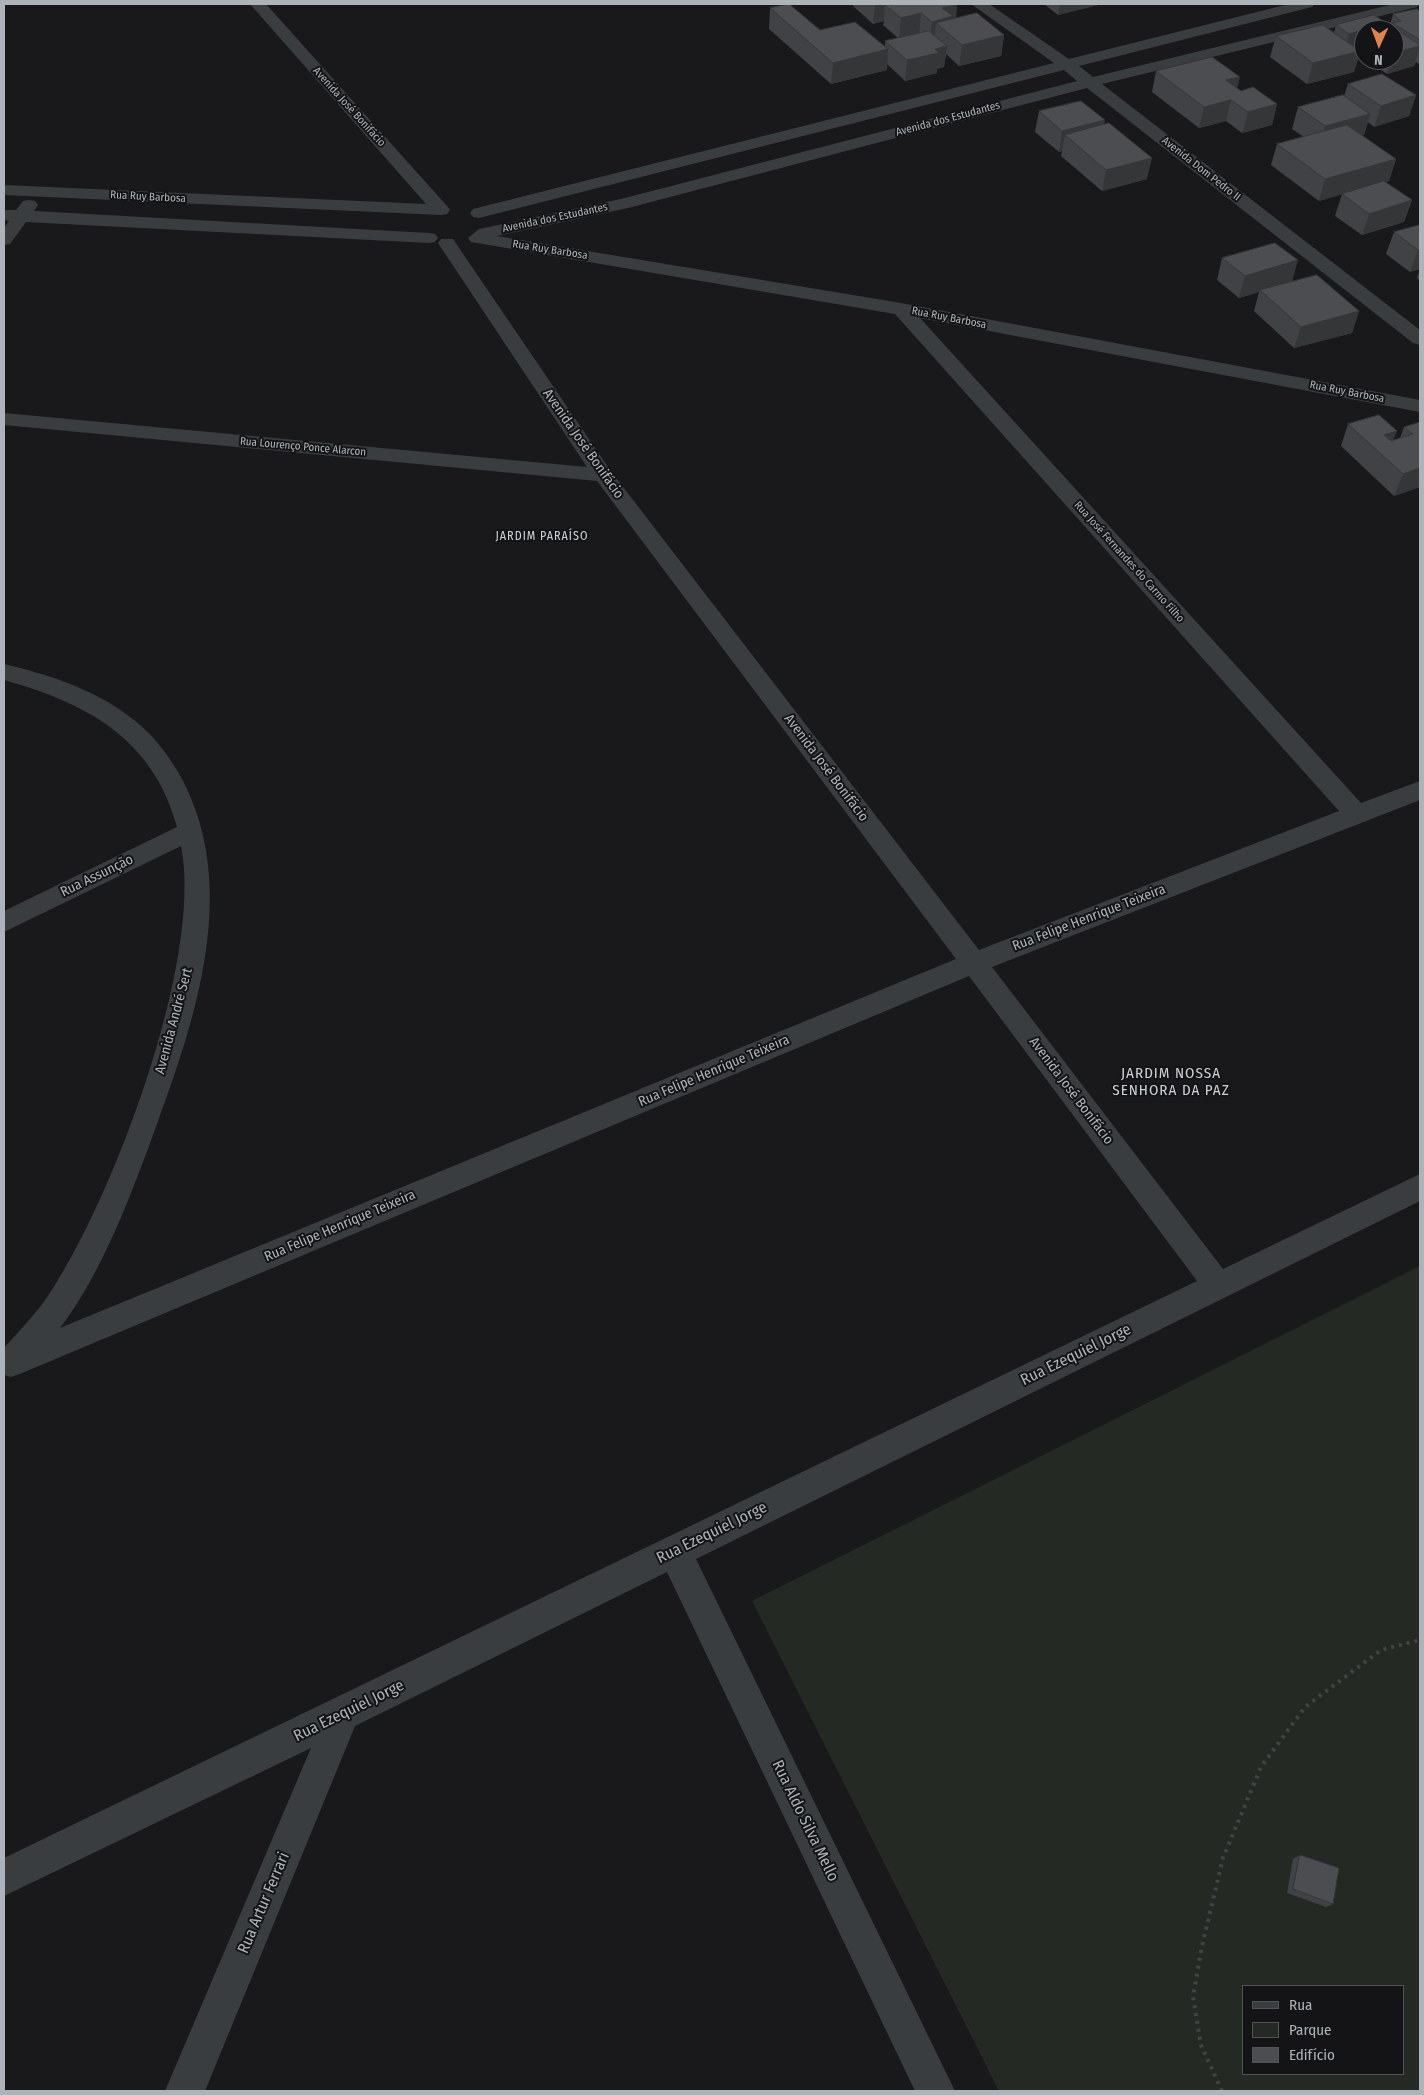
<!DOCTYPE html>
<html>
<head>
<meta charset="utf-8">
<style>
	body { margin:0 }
	#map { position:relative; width:1424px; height:2095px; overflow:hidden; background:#19191b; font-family:"Fira Sans Condensed",sans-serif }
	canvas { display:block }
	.frame { position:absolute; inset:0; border:5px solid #adb4b9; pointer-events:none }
	.legend { position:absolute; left:1242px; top:1985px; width:162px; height:90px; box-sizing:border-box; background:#141416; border:1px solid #515457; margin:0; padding:6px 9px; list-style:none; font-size:15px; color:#adb4b9 }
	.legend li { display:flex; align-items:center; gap:10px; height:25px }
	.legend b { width:25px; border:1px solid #515457 }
	.north { position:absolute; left:1354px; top:20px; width:50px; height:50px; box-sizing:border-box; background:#141416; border:1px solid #515457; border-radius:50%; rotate:182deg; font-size:14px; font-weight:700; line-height:20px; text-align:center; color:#adb4b9 }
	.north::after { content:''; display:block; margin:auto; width:18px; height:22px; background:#df824d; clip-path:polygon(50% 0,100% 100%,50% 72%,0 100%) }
</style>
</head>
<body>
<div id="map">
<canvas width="1424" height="2095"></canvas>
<div class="frame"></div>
<ul class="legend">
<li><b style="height:6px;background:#3a3d3f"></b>Rua</li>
<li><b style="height:14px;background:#242a23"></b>Parque</li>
<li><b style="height:14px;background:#4b4d50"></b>Edifício</li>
</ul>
<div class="north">N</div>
</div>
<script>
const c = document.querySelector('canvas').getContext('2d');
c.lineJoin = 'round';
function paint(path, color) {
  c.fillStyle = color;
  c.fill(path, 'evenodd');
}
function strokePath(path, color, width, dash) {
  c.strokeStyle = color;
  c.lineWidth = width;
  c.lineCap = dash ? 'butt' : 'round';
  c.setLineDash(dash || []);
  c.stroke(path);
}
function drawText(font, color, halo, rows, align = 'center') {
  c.font = font + ' "Fira Sans Condensed",sans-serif';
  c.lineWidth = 4;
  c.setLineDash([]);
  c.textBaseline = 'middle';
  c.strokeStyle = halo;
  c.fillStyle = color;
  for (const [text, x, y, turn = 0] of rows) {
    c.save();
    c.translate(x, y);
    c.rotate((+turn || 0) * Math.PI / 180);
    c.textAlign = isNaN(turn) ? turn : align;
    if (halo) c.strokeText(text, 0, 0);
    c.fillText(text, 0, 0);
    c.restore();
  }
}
paint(new Path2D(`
	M1420 1266V2091H999L752 1601ZM1243 1986H1403V2074H1243Z`), '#242a23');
strokePath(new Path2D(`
	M1222 2091 1201 2045 1193 1997 1202 1946 1223 1858 1261 1767 1305 1707 1381 1650 1420 1640`), '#404446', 4, [3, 5]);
paint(new Path2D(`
	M250 4H266L447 206 450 210 447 214 441 215 4 195V185L426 204Z
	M971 4H989L1069 59 1289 4H1315L1312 7 1079 66 1093 77 1394 4H1420L1417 7 1102 84 1420 330V345L1413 343 1087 88 628 208 497 236 901 303 1420 400V412L920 318 1361 803 1420 781V800L992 967 1223 1269 1420 1174V1201L696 1559 955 2091H915L667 1572 355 1726 205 2091H165L311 1748 4 1896V1858L1197 1281 969 976 22 1373 11 1377 4 1375V1348C18 1332 33 1317 46 1299 111 1204 204 960 181 846L4 932V911L177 827C153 738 86 703 4 680V664C46 674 91 688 126 714 151 731 169 755 183 781 239 889 196 1018 157 1124 133 1190 103 1272 60 1328L956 959 597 481 4 425V413L587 467 438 243 441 239H453L610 470 979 950 1339 811 895 314 477 243 471 242 468 238 479 229 621 199 1077 81 1064 70 479 218 473 217 470 213 473 209 1054 63Z
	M29 200 35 201 38 205 34 211 429 233 435 234 438 238 435 242 429 243 26 222 10 244 4 245V228L9 221 4 220V210H16L23 201Z`), '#3a3d3f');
paint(new Path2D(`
	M853 4H956L957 5 956 18 1004 35 1001 56 959 66 946 54 944 67 937 69V73L905 81 887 64V70L831 84 769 29 770 8 820 30 885 46V41L898 38 883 25 884 21 873 24 853 6Z
	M1044 4H1098V5L1058 15Z
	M1420 11V65L1416 62 1414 66 1387 74 1366 60H1394V30H1364V58L1359 55 1354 72 1307 84 1270 57 1276 36 1334 33 1336 25H1390L1393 14Z
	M1156 71 1237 88 1241 91 1277 104 1272 125 1242 133 1226 121 1199 128 1152 92Z
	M1348 84 1416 95 1409 116 1374 127 1368 122 1364 135 1362 136 1396 159 1389 181 1385 182 1412 200 1404 222 1362 235 1335 216 1342 194 1319 201 1271 165 1277 144 1304 137 1292 129 1298 107 1344 96Z
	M1039 111 1105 120 1104 124 1147 179 1102 191 1061 156 1062 151 1059 152 1035 132Z
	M1420 225V281L1417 278 1420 269 1410 272 1386 254 1394 232Z
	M1222 258 1292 281 1359 311 1352 333 1294 348 1254 311 1259 292 1239 298 1217 280Z
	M1420 422V487L1394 496 1341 446 1348 424 1393 440 1400 438 1404 427Z
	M1300 1855 1333 1904 1326 1907 1287 1893 1293 1859Z`), '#404245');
paint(new Path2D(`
	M875 4H938L885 5 884 21 873 24Z
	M1060 4H1098V5L1058 15Z
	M957 5 955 25 936 23 934 41 930 42 932 22 942 8Z
	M921 13 919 34 899 38 901 18Z
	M1360 31 1354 52 1343 55 1349 34Z
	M1004 35 1001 56 959 66 962 45Z
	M947 46 944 67 937 69V73L905 81 907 60 935 49Z
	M1420 46 1414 66 1387 74 1391 60H1394V53Z
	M888 49 887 70 831 84 833 63Z
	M1360 51 1354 72 1307 84 1313 63Z
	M1240 77 1235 98 1226 80Z
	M1416 95 1409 116 1374 127 1381 106Z
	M1231 100 1226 121 1199 128 1204 107Z
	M1277 104 1272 125 1242 133 1248 112Z
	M1370 114 1364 135 1319 148 1325 126Z
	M1105 120 1101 141 1065 135 1062 151 1059 152 1062 131Z
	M1152 158 1147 179 1102 191 1106 170Z
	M1396 159 1389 181 1319 201 1325 179Z
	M1412 200 1404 222 1362 235 1369 214Z
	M1418 250H1420V268L1410 272Z
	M1298 260 1292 282 1260 290 1259 292 1239 298 1245 276Z
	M1359 311 1352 333 1294 348 1301 327Z
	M1397 431 1388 453 1384 435Z
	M1420 468V487L1394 496 1403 474Z`), '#343638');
const building = new Path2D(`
	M789 4 820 30 855 22 888 49 833 63 770 8Z
	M889 4H956L957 5 942 8 953 16 932 22 921 13 901 18 885 5Z
	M1417 9 1420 11V40L1392 23 1401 21 1393 14Z
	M977 13 1004 35 962 45 936 23Z
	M1374 15 1420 45V46L1394 53V30H1364V34L1360 31 1349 34 1336 25Z
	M1323 25 1360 51 1313 63 1276 36Z
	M929 31 947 46 935 49 939 53 907 60 885 41Z
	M1212 57 1240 77 1226 80 1241 91 1253 87 1277 104 1248 112 1231 100 1204 107 1156 71Z
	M1382 74 1416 95 1381 106 1348 84Z
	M1343 95 1370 114 1325 126 1298 107Z
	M1081 101 1105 120 1062 131 1039 111Z
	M1109 123 1152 158 1106 170 1065 135Z
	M1347 125 1396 159 1325 179 1277 144Z
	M1384 181 1412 200 1369 214 1342 194Z
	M1420 225V250H1418L1394 232Z
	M1275 243 1298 260 1245 276 1222 258Z
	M1317 275 1359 311 1301 327 1260 290Z
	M1379 415 1397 431 1384 435 1391 441 1413 434 1404 427 1420 422V468L1403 474 1348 424Z
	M1300 1855 1339 1868 1333 1904 1293 1889Z`);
paint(building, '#4b4d50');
strokePath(building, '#343638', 1);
drawText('11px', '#adb4b9', '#141416', [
	["Avenida José Bonifácio",349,107,48],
	["Avenida dos Estudantes",948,119,-15],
	["Avenida Dom Pedro II",1201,169,38],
	["Rua Ruy Barbosa",148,197,3],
	["Avenida dos Estudantes",555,218,-12],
	["Rua Ruy Barbosa",550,250,9],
	["Rua Ruy Barbosa",949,318,11],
	["Rua Ruy Barbosa",1347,392,11],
	["Rua Lourenço Ponce Alarcon",303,447,5],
	["Rua José Fernandes do Carmo Filho",1129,562,48]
]);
c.letterSpacing = '1px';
drawText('12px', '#cdd2d5', '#141416', [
	["JARDIM PARAÍSO",542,537]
]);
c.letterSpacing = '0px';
drawText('14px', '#adb4b9', '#141416', [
	["Avenida José Bonifácio",583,444,55],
	["Avenida José Bonifácio",826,768,53],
	["Rua Assunção",97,876,-26],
	["Rua Felipe Henrique Teixeira",1089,918,-21],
	["Avenida André Sert",174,1021,-75],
	["Rua Felipe Henrique Teixeira",714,1071,-23],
	["Avenida José Bonifácio",1071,1091,53],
	["Rua Felipe Henrique Teixeira",340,1226,-23]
]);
c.letterSpacing = '1px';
drawText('15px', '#cdd2d5', '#141416', [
	["JARDIM NOSSA",1171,1074],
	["SENHORA DA PAZ",1171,1091]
]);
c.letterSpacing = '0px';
drawText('16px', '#adb4b9', '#141416', [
	["Rua Ezequiel Jorge",1076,1355,-26],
	["Rua Ezequiel Jorge",712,1533,-26],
	["Rua Ezequiel Jorge",349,1711,-26],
	["Rua Aldo Silva Mello",805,1821,64],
	["Rua Artur Ferrari",264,1903,-67]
]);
</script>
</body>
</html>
